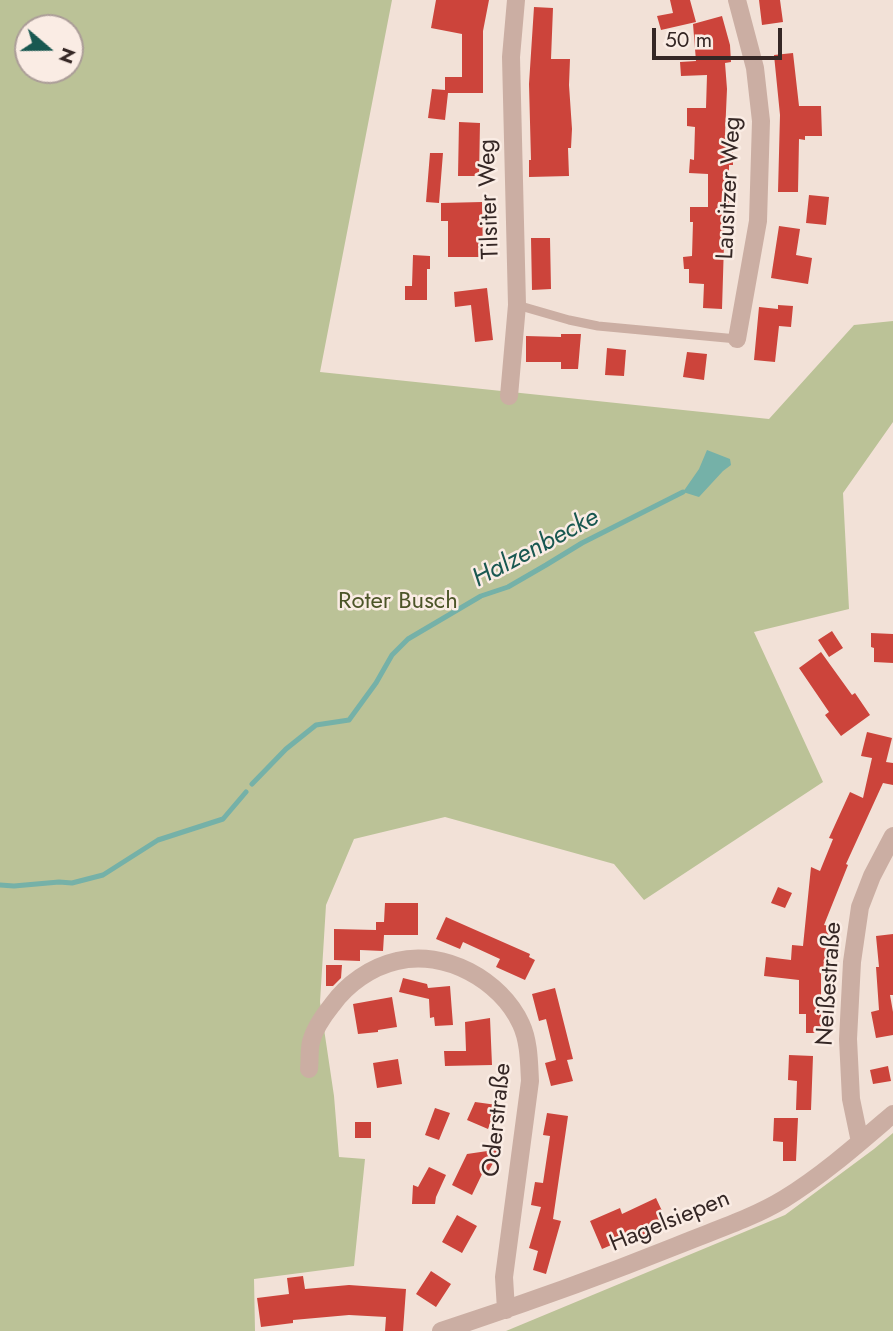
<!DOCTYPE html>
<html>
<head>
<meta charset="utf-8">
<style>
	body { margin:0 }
	#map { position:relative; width:893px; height:1331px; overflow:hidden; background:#f2e1d7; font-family:Jost,sans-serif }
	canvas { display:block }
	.north { position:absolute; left:14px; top:14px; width:70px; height:70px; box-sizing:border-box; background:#faece4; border:2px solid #ab9d98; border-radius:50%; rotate:110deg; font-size:19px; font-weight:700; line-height:28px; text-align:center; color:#352725 }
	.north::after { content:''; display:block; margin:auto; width:24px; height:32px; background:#195851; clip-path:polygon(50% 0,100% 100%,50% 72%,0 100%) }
	.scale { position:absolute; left:652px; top:28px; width:130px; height:32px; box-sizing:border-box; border:4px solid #352725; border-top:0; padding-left:9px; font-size:21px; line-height:24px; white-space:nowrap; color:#352725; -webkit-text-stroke:5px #faece4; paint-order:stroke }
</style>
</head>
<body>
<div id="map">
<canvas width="893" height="1331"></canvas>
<div class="north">N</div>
<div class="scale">50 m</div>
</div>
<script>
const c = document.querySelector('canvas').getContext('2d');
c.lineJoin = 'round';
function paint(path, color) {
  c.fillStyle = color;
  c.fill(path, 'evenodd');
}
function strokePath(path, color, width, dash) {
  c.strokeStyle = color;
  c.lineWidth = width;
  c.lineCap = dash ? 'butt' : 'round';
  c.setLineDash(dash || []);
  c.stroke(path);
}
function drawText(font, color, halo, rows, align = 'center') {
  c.font = font + ' Jost,sans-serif';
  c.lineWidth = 5;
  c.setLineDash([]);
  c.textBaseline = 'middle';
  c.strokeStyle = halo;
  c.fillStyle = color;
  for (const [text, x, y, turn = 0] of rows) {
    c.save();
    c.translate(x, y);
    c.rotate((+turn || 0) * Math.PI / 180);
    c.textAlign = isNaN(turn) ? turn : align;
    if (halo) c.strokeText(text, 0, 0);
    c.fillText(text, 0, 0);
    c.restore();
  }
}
paint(new Path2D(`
	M0 0H392L320 372 769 419 854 325 893 321V422L843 493 849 609 754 632 823 782 644 900 614 864 445 817 354 839 326 905 320 1002 334 1096 339 1157 365 1159 354 1266 254 1279 255 1331H0ZM28 28H70V70H28Z
	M893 1133V1331H506L785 1215 874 1149Z`), '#bbc297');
paint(new Path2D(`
	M707 450 730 459 731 465 723 471 699 497 683 492 699 469Z`), '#75b1a8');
strokePath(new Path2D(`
	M252 784 286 749 316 725 349 720 376 683 392 655 408 639 481 596 508 587 546 565 582 543 683 492
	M0 885 14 886 59 882 72 883 103 875 158 840 223 819 246 792`), '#75b1a8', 5);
paint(new Path2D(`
	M436 0H489L483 31V93H448L445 120 428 118 432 89 445 90V77H462V34L431 28Z
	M670 0H690L696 22 661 30 657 16 673 13Z
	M759 0H780L783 22 762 25Z
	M534 7 553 8 551 59H570L569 85 572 129 571 148H568L569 176 529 177V160H531L529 84Z
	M722 16 730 45 731 62 725 63 727 89 725 134 733 135V165H729V211H725L722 309 703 308 704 284 689 283V269H684L683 257 692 256 693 222H690V207H708V174L689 173 690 159 694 160 695 127 687 126V108H706L707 75 681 76 680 62 696 61 693 24Z
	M793 53 799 106H821L822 136H805V140L799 139 798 192H778L780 115 774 55Z
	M459 122 480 123 479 176H458Z
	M430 153H443L439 203 426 202Z
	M809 195 829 197 826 225 806 223Z
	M482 202 483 257H448V221H441V203Z
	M779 226 800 229 796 255 812 258 808 284 771 278Z
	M531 238H550L551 289 532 290Z
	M413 255 430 256V269H427V300H405V286H412Z
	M487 288 493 340 475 342 471 305 455 307 454 292Z
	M778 305 793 306 791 327 779 326 775 362 754 360 759 307 778 309Z
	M561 334H581L578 369H561V362H526V336L561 337Z
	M607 348 626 350 624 376 605 375Z
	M687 352 707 354 704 380 683 377Z
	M832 631 843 648 829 657 818 640Z
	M871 633 893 634V663L874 662V648L871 647Z
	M821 652 852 695 855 693 870 715 841 736 825 715 829 712 799 668Z
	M867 732 892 738 886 762 893 763V785L883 783 846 864 848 865 824 925 829 926 825 972H821V1033H806V1014H799V980L764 976 766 957 791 960 792 945 803 946 811 867 820 871 833 839 829 838 850 792 863 798 872 758 861 756Z
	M778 887 792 893 785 908 771 903Z
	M385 903H418V935H384L383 951 360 950V961L334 960V929L376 930V922H384Z
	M446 917 530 954 529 957 535 960 525 980 496 967 500 959 463 942 460 949 436 939Z
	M893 934V995H890L893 1012V1035L876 1038 871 1012 879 1010 876 967H879L876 936Z
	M326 965H342L341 978 333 986H326Z
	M403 978 427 984 428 988 450 986 453 1025 435 1026 434 1017 430 1018 429 999 399 992Z
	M555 988 573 1059 567 1060 573 1081 551 1086 545 1063 556 1060 546 1019 539 1021 532 994Z
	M392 997 397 1027 378 1030V1032L358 1034 353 1004Z
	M490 1018 492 1065 445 1066 444 1051H466L465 1022Z
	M789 1055 813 1056 811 1110H796L797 1081 788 1080Z
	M398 1059 402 1084 377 1088 373 1063Z
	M888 1066 891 1081 873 1084 870 1070Z
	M475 1102 497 1105 488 1129 467 1120Z
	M435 1108 450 1113 439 1140 425 1135Z
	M547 1113 568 1116 553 1219 561 1221 546 1274 533 1270 538 1251 529 1248 541 1207 531 1205 535 1182 543 1183 550 1136 543 1135Z
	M774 1118H798L796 1161H783V1142L773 1141Z
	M355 1122H371V1138H355Z
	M501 1149 488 1172 484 1170 472 1195 452 1185 467 1154Z
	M429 1167 446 1175 436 1197 435 1204H412L413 1185 418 1187Z
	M656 1198 663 1213 662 1214 666 1224 639 1237 637 1234 602 1249 590 1221 620 1208 622 1214Z
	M457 1215 477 1226 462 1253 442 1242Z
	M431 1271 451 1284 436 1307 416 1294Z
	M303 1276 305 1289 349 1285 406 1289 403 1331H385L386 1317 349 1315 293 1320V1323L261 1327 257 1298 289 1294 287 1278Z`), '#cc443b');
strokePath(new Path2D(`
	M517 305 569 320 598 326 737 339`), '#cbaea3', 9);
strokePath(new Path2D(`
	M737 0 755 68 761 121 758 221 737 339
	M509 396 517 305 511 57 516 0
	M309 1069C310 1060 309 1050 311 1042 314 1030 324 1015 332 1005 347 984 371 967 397 961 444 949 501 980 521 1024 529 1041 529 1062 530 1081L504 1277 506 1310
	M860 1142 851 1099 848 1039 852 962 860 907 872 876 893 836
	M441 1331C521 1305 599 1277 676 1246 712 1231 751 1219 784 1199 823 1175 858 1144 893 1114`), '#cbaea3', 18);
drawText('24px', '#352725', '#faece4', [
	["Lausitzer Weg",730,188,-87],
	["Tilsiter Weg",490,199,-92],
	["Neißestraße",830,984,-86],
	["Oderstraße",498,1120,-84],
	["Hagelsiepen",670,1222,-22]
]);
drawText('24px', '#4c5528', '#faece4', [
	["Roter Busch",398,602]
]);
drawText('italic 26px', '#195851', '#faece4', [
	["Halzenbecke",536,549,-28]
]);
</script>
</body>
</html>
